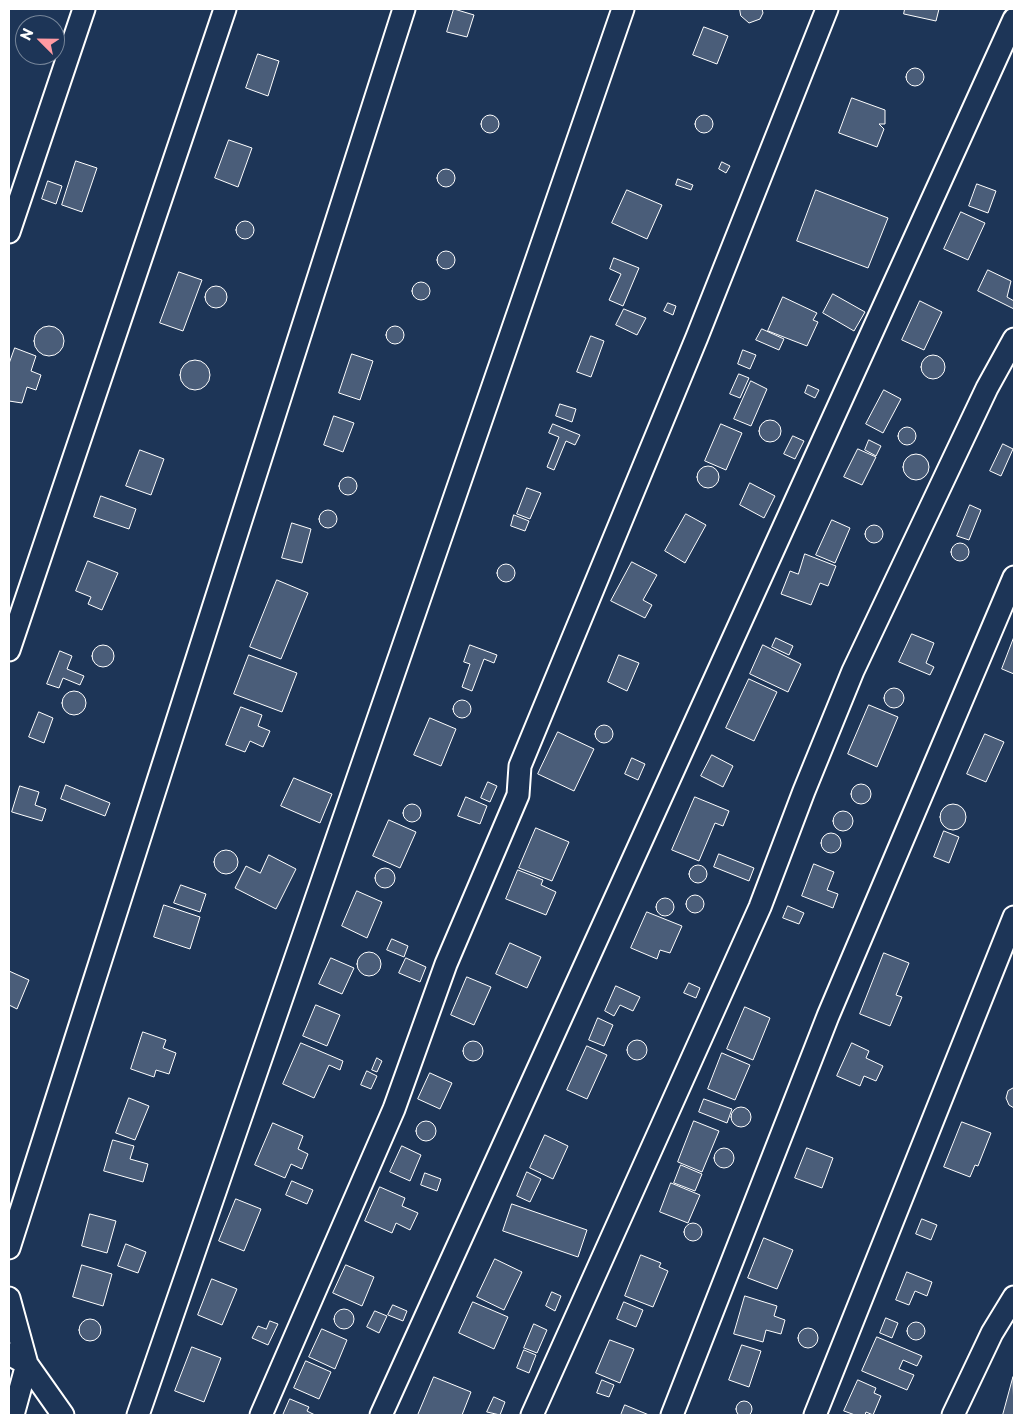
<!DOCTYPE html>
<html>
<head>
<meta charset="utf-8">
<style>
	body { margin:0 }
	#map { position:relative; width:1023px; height:1424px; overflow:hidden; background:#1d3557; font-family:"Playpen Sans",sans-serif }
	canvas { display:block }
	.frame { position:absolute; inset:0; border:10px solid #fff; pointer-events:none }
	.north { position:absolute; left:15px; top:15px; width:50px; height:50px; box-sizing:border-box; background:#1d3557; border:1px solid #77869a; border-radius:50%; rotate:293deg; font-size:14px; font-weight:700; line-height:20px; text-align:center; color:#fff }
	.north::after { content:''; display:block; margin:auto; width:18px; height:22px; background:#ff9aa2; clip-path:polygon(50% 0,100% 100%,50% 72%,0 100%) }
</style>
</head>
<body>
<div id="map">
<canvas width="1023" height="1424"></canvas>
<div class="frame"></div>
<div class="north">N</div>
</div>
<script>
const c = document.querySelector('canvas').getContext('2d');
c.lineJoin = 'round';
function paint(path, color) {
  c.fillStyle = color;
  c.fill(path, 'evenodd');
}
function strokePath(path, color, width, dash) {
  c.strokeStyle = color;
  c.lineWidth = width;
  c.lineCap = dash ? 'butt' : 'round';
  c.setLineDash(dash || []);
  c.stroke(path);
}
const building = new Path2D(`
	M454 9 474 15 467 37 447 32Z
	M740 9H762L763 13 760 19 749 23 741 16Z
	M905 9H939L936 21 904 14Z
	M704 27 728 36 717 64 693 55Z
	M258 54 279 61 268 96 246 88Z
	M906 77a9 9 0 1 1 18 0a9 9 0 1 1-18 0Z
	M852 98 885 110V124H879L884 129 877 147 839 133Z
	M695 124a9 9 0 1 1 18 0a9 9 0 1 1-18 0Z
	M481 124a9 9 0 1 1 18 0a9 9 0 1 1-18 0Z
	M229 140 252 148 238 187 215 178Z
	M76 161 97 168 82 212 62 205Z
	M722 162 730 166 726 173 719 169Z
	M437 178a9 9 0 1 1 18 0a9 9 0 1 1-18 0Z
	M678 179 693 185 691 190 676 185Z
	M48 181 62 186 56 204 42 199Z
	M977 184 996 191 988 213 969 206Z
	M627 190 662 205 647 239 612 223Z
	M816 190 888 218 868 268 797 241Z
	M961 212 985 223 968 260 944 249Z
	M236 230a9 9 0 1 1 18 0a9 9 0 1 1-18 0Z
	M437 260a9 9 0 1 1 18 0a9 9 0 1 1-18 0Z
	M614 258 639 268 623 306 609 300 621 274 610 269Z
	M988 270 1011 281 1007 297 1014 301V309L978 291Z
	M179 272 202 280 183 331 160 323Z
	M412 291a9 9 0 1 1 18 0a9 9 0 1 1-18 0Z
	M205 297a11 11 0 1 1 22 0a11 11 0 1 1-22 0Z
	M833 294 865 312 854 331 823 313Z
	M783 297 817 313 813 320 818 322 807 346 768 331Z
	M920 301 942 312 924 350 902 340Z
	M668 303 676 306 673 315 664 311Z
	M624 309 646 318 637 335 616 325Z
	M386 335a9 9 0 1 1 18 0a9 9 0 1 1-18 0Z
	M34 341a15 15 0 1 1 30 0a15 15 0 1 1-30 0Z
	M762 329 784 339 779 350 756 340Z
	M591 336 604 341 591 377 577 372Z
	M15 348 36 356 31 371 41 375 36 390 27 387 22 403 9 401V364Z
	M743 350 756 355 750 369 738 364Z
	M352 354 373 361 360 400 339 393Z
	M921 367a12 12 0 1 1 24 0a12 12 0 1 1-24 0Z
	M180 375a15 15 0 1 1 30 0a15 15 0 1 1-30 0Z
	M739 374 749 378 740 398 730 394Z
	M751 381 767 389 751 426 734 419Z
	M808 385 819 390 815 398 805 393Z
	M884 390 901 399 883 433 866 424Z
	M560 404 576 409 572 422 556 416Z
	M334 416 354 423 343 452 324 445Z
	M759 431a11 11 0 1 1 22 0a11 11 0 1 1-22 0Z
	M553 424 580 435 575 445 566 441 554 470 547 467 559 437 549 433Z
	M721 424 742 433 726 470 705 461Z
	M898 436a9 9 0 1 1 18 0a9 9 0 1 1-18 0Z
	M793 436 804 441 795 459 784 454Z
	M869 440 881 446 876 456 865 450Z
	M1003 444 1013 449 1001 476 990 471Z
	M858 449 876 457 862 485 844 477Z
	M140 450 164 459 151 495 126 486Z
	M903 467a13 13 0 1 1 26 0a13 13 0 1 1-26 0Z
	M697 477a11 11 0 1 1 22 0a11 11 0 1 1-22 0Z
	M339 486a9 9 0 1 1 18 0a9 9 0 1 1-18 0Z
	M750 483 775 496 764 518 740 505Z
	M527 488 541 493 530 519 517 514Z
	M101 496 136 509 129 529 94 517Z
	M970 505 981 510 969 540 957 536Z
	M319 519a9 9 0 1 1 18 0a9 9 0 1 1-18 0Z
	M686 514 706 525 685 563 665 551Z
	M514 515 529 521 525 531 511 526Z
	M832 520 850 528 835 563 816 555Z
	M292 523 311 529 302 563 282 558Z
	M865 534a9 9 0 1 1 18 0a9 9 0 1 1-18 0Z
	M951 552a9 9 0 1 1 18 0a9 9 0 1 1-18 0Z
	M805 554 836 566 828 586 820 583 811 605 781 594 790 571 798 574Z
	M88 561 118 573 102 610 88 604 91 597 76 591Z
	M632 562 657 575 643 600 652 605 645 618 611 601Z
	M497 573a9 9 0 1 1 18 0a9 9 0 1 1-18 0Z
	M277 580 308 593 281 659 250 647Z
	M912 634 934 643 926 663 934 667 930 675 899 662Z
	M1014 637V674L1002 669Z
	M776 638 793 646 789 655 772 647Z
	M470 645 497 655 494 663 484 659 472 691 462 687 470 664 464 662Z
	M763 645 801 664 788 692 750 674Z
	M92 656a11 11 0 1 1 22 0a11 11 0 1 1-22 0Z
	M60 651 72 656 67 669 84 676 80 685 63 678 59 688 47 684Z
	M249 655 297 673 282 712 234 694Z
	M619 655 639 663 627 691 608 682Z
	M749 679 777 692 754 741 726 728Z
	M884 698a10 10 0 1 1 20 0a10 10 0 1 1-20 0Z
	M62 703a12 12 0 1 1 24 0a12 12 0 1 1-24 0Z
	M453 709a9 9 0 1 1 18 0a9 9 0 1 1-18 0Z
	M869 705 898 717 877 767 848 754Z
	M241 707 262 715 258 726 270 731 263 747 250 741 245 752 226 745Z
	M39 712 53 718 44 743 29 737Z
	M430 718 456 729 441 766 414 755Z
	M595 734a9 9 0 1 1 18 0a9 9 0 1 1-18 0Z
	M558 732 594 749 574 791 538 774Z
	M985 734 1004 742 986 782 967 774Z
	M712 755 733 766 723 787 701 776Z
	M632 758 645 764 638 780 625 774Z
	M294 778 332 794 320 823 281 806Z
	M488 782 497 786 490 802 481 798Z
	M851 794a10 10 0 1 1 20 0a10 10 0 1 1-20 0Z
	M66 785 110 803 105 816 61 799Z
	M20 786 39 792 35 805 46 809 42 821 12 812Z
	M466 797 487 806 480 824 458 816Z
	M695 797 729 811 723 826 715 823 699 861 672 850Z
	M940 817a13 13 0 1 1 26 0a13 13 0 1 1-26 0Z
	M403 813a9 9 0 1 1 18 0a9 9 0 1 1-18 0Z
	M833 821a10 10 0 1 1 20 0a10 10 0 1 1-20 0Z
	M389 820 416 832 400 868 373 856Z
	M536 828 569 842 552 881 519 868Z
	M944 831 959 837 949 863 934 857Z
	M821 843a10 10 0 1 1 20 0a10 10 0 1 1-20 0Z
	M214 862a12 12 0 1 1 24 0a12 12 0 1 1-24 0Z
	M719 854 754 868 749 881 714 867Z
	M269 855 296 869 276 909 235 888 246 866 260 873Z
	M814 864 834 872 827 890 838 894 833 908 802 896Z
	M689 874a9 9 0 1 1 18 0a9 9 0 1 1-18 0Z
	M375 878a10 10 0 1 1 20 0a10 10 0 1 1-20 0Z
	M518 870 543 880 541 885 556 892 546 915 506 899Z
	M181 885 206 894 200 912 174 903Z
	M357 891 382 902 367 938 342 926Z
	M686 904a9 9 0 1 1 18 0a9 9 0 1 1-18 0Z
	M656 907a9 9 0 1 1 18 0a9 9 0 1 1-18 0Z
	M164 905 200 917 190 949 154 937Z
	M788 906 804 913 799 924 783 918Z
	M647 912 682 926 670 953 660 950 657 959 631 948Z
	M392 939 408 946 404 957 387 950Z
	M510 943 541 957 527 988 496 974Z
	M357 964a12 12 0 1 1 24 0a12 12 0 1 1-24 0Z
	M884 953 909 963 896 995 902 997 890 1026 860 1014Z
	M331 958 354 968 342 994 319 984Z
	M406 958 426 967 420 982 399 973Z
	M9 971 29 980 17 1009 9 1005Z
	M467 977 491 987 474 1025 451 1015Z
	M689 983 700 988 696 998 684 993Z
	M616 986 640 997 633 1011 620 1005 614 1016 605 1011Z
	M316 1005 340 1015 327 1046 303 1036Z
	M745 1007 770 1018 753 1060 727 1049Z
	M598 1018 613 1025 604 1046 589 1040Z
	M143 1032 166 1040 163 1048 176 1053 169 1074 156 1070 154 1077 131 1069Z
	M627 1050a10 10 0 1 1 20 0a10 10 0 1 1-20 0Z
	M463 1051a10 10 0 1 1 20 0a10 10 0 1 1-20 0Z
	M301 1043 343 1061 340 1070 329 1065 314 1098 283 1084Z
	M852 1043 869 1051 866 1058 883 1066 876 1081 864 1076 860 1086 837 1076Z
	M587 1046 607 1055 587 1099 567 1090Z
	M722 1053 750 1065 735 1100 708 1089Z
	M377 1058 382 1061 377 1072 372 1070Z
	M367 1071 377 1076 371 1089 361 1085Z
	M430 1073 452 1083 440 1109 418 1099Z
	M1014 1087V1086V1108L1009 1105 1006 1098 1008 1091Z
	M129 1098 149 1106 135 1140 116 1133Z
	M704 1099 732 1109 727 1123 699 1112Z
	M731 1117a10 10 0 1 1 20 0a10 10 0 1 1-20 0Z
	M694 1121 719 1131 702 1172 678 1162Z
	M416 1131a10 10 0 1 1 20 0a10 10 0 1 1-20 0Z
	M962 1122 991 1133 978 1166 975 1165 970 1177 944 1167Z
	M273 1123 303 1136 298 1149 308 1154 302 1169 291 1164 285 1178 255 1165Z
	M545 1135 568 1146 553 1179 530 1168Z
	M113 1140 134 1146 130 1159 148 1164 143 1182 104 1171Z
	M402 1146 421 1155 410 1181 390 1172Z
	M807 1148 833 1158 822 1188 795 1178Z
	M714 1158a10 10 0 1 1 20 0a10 10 0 1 1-20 0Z
	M681 1165 702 1174 695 1191 674 1183Z
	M527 1172 541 1179 530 1202 517 1196Z
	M425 1173 441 1179 437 1191 421 1185Z
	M292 1181 313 1190 307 1204 286 1195Z
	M671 1183 700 1195 688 1223 660 1212Z
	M380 1187 405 1198 402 1206 418 1213 410 1230 396 1223 392 1233 365 1221Z
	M236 1199 261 1209 244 1251 219 1241Z
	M512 1204 587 1230 578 1257 503 1231Z
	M90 1214 116 1221 107 1253 82 1246Z
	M922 1219 937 1225 931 1240 916 1234Z
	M684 1232a9 9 0 1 1 18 0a9 9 0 1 1-18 0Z
	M764 1238 793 1250 777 1289 748 1278Z
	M126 1244 146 1252 138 1273 118 1266Z
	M641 1255 661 1263 659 1267 668 1271 653 1307 625 1296Z
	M495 1259 522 1272 504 1310 477 1297Z
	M82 1265 112 1274 103 1306 73 1297Z
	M346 1265 374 1277 362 1306 333 1293Z
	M907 1272 932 1282 927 1296 915 1291 909 1305 896 1300Z
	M212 1279 237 1289 222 1325 198 1315Z
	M552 1292 561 1296 555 1311 546 1306Z
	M745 1296 777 1306 774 1316 785 1320 781 1334 766 1330 763 1342 734 1334Z
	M473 1302 508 1317 494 1349 459 1333Z
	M624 1302 643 1310 636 1327 617 1319Z
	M393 1305 407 1311 403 1321 388 1315Z
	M334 1319a10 10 0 1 1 20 0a10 10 0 1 1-20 0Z
	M375 1311 387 1316 379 1333 367 1327Z
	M886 1318 898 1323 892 1338 880 1333Z
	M79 1330a11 11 0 1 1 22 0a11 11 0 1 1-22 0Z
	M270 1321 278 1324 268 1345 252 1338 258 1326 266 1329Z
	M907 1331a9 9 0 1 1 18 0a9 9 0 1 1-18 0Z
	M534 1324 547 1330 537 1353 524 1348Z
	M798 1338a10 10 0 1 1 20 0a10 10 0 1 1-20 0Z
	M322 1329 347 1340 335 1369 309 1357Z
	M877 1337 922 1356 917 1366 903 1360 899 1369 914 1375 907 1390 862 1371Z
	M610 1340 634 1349 620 1383 596 1373Z
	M742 1345 761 1351 749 1387 729 1380Z
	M192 1347 221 1358 204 1402 175 1391Z
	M524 1350 536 1355 529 1373 517 1368Z
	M306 1361 331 1372 319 1399 294 1388Z
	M434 1377 471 1392 462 1415H418Z
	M1013 1377 1014 1415H1003Z
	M602 1380 614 1385 609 1397 597 1393Z
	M858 1380 876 1388 874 1393 881 1396 873 1415 866 1412 865 1415H855L844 1411Z
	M494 1397 505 1402 500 1415 487 1412Z
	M290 1399 309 1407 307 1411 315 1415H283Z
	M736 1409a8 8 0 1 1 16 0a8 8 0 1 1-16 0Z
	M625 1405 649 1415H621Z`);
paint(building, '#4a5d79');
strokePath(building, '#fff', 1);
const street = new Path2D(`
	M9 232 84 9
	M9 650 225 9
	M9 1248 404 9
	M9 1298 27 1364 63 1415
	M9 1354 27 1364 13 1415
	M138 1415 623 9
	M261 1415 394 1109 446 964 518 795 520 766 697 337 827 9
	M381 1415 1014 19
	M532 1415 760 907 804 791 853 671 987 388 1014 339
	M672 1415 828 1016 1014 577
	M815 1415 1014 917
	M953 1415 992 1333 1014 1297`);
strokePath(street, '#fff', 25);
strokePath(street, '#1d3557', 21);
</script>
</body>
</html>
